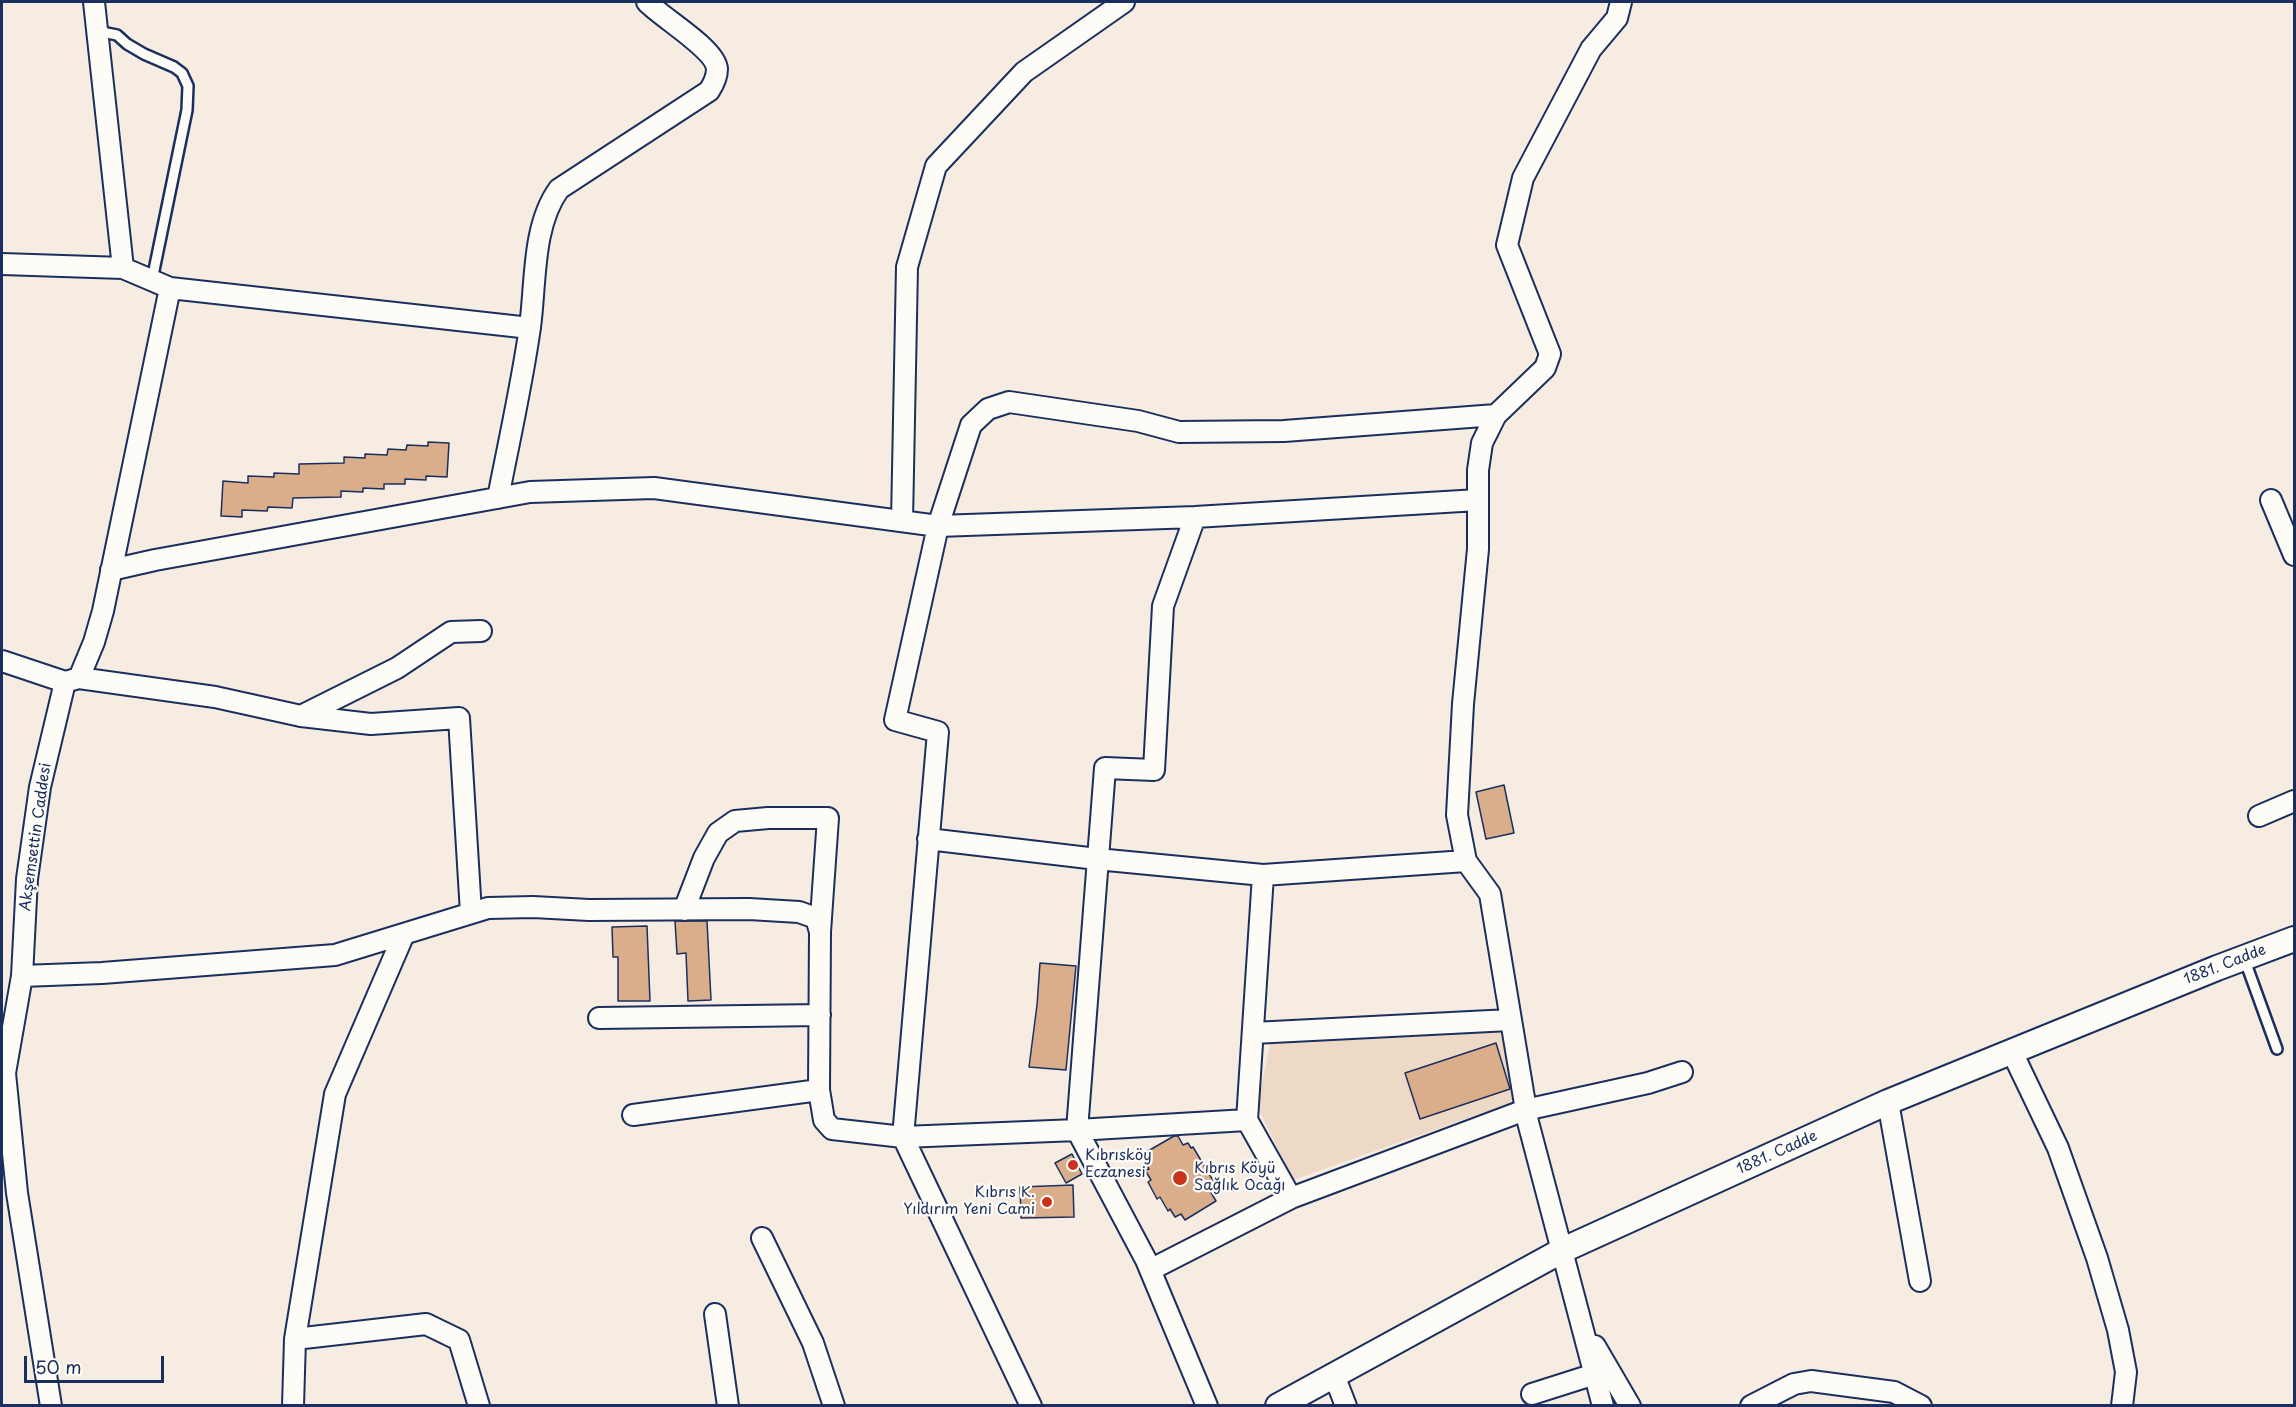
<!DOCTYPE html>
<html>
<head>
<meta charset="utf-8">
<style>
	body { margin:0 }
	#map { position:relative; width:2296px; height:1407px; overflow:hidden; background:#f6ece1; font-family:"Playpen Sans",sans-serif }
	canvas { display:block }
	.frame { position:absolute; inset:0; border:3px solid #1b2f5e; pointer-events:none }
	.scale { position:absolute; left:24px; top:1356px; width:140px; height:27px; box-sizing:border-box; border:3px solid #1b2f5e; border-top:0; padding-left:8px; font-size:18px; line-height:21px; white-space:nowrap; color:#1b2f5e; -webkit-text-stroke:4px #fdfcf7; paint-order:stroke }
</style>
</head>
<body>
<div id="map">
<canvas width="2296" height="1407"></canvas>
<div class="frame"></div>
<div class="scale">50 m</div>
</div>
<script>
const c = document.querySelector('canvas').getContext('2d');
c.lineJoin = 'round';
function paint(path, color) {
  c.fillStyle = color;
  c.fill(path, 'evenodd');
}
function strokePath(path, color, width, dash) {
  c.strokeStyle = color;
  c.lineWidth = width;
  c.lineCap = dash ? 'butt' : 'round';
  c.setLineDash(dash || []);
  c.stroke(path);
}
function drawText(font, color, halo, rows, align = 'center') {
  c.font = font + ' "Playpen Sans",sans-serif';
  c.lineWidth = 4.5;
  c.setLineDash([]);
  c.textBaseline = 'middle';
  c.strokeStyle = halo;
  c.fillStyle = color;
  for (const [text, x, y, turn = 0] of rows) {
    c.save();
    c.translate(x, y);
    c.rotate((+turn || 0) * Math.PI / 180);
    c.textAlign = isNaN(turn) ? turn : align;
    if (halo) c.strokeText(text, 0, 0);
    c.fillText(text, 0, 0);
    c.restore();
  }
}
paint(new Path2D(`
	M1501 1032 1516 1101 1293 1180 1257 1106 1270 1044Z`), '#eed9c7');
const building = new Path2D(`
	M428 442 449 443 447 477 426 476V480L405 479V484H384V489L363 488V492L341 491V497L293 498 292 508 268 507 267 511 242 510V517L221 516 223 481 248 483V476L274 477V473L299 474V464L344 463V457L365 458V454L387 455 388 449 406 450 407 445 428 446Z
	M1504 785 1514 833 1486 839 1476 792Z
	M675 921H707L711 1000 688 1001 686 953 677 954Z
	M647 926 650 1001H618V957H613L612 927Z
	M1040 963 1076 966 1066 1070 1029 1067 1037 1005Z
	M1496 1043 1510 1089 1420 1119 1405 1073Z
	M1174 1136H1178L1183 1145 1188 1143 1191 1148 1193 1147 1214 1182 1207 1186 1216 1201 1185 1220 1181 1214 1175 1217 1170 1209 1168 1211 1160 1197 1157 1199 1148 1182 1151 1180 1145 1170 1149 1169 1145 1161 1151 1157 1148 1151Z
	M1072 1154 1082 1174 1066 1183 1055 1163Z
	M1073 1185 1074 1217 1021 1218 1020 1187Z`);
paint(building, '#daae8b');
strokePath(building, '#1b2f5e', 1.5);
const service = new Path2D(`
	M97 31 117 35 127 44 144 54 174 67 182 73 188 86 187 110 152 280
	M2244 958 2277 1049`);
const minor = new Path2D(`
	M94 2 123 268
	M2 264 123 268 170 288 530 328
	M498 498C509 441 522 384 530 327 536 283 532 226 559 189L709 91C713 85 717 78 717 69 716 49 662 18 647 2
	M2271 500 2294 555
	M1195 517 1163 606 1154 770 1105 768 1077 1130 1146 1260 1207 1406
	M902 521 907 267 936 166 1024 72 1124 2
	M111 570 155 560 530 492 654 488 938 526 1195 517 1478 500
	M2 661 65 682
	M79 678 215 697 301 716 371 724 459 718 471 913
	M301 716 397 668 451 632 481 631
	M2259 816 2294 801
	M928 839 1097 859 1263 875 1466 861
	M1263 875 1247 1120 1291 1198
	M684 910 704 858 718 833 735 821 768 818H828L820 932
	M22 976 102 973 335 955 488 908 533 907 589 910 749 909 799 912 816 918 820 932 819 1090 824 1120 832 1129 903 1137 1077 1130 1247 1120
	M599 1018 820 1015
	M1253 1033 1510 1020
	M2012 1052 2058 1148 2097 1258 2118 1330 2126 1372 2122 1406
	M1888 1102 1920 1281
	M633 1115 819 1090
	M762 1238 813 1343 834 1406
	M1150 1270 1291 1198 1525 1110 1648 1083 1682 1072
	M715 1314 728 1406
	M295 1339 426 1324 459 1340 479 1406
	M1595 1346 1630 1406
	M1334 1375 1346 1406
	M1532 1394 1595 1374
	M51 1406 17 1193 5 1073 22 976 27 879 40 787 65 682 79 678 94 642 103 611 170 288
	M293 1406 295 1339 335 1094 404 934
	M1031 1406 903 1137 938 732 895 720 938 526 971 425 988 409 1009 402 1138 421 1179 432 1284 431 1496 415
	M1603 1406 1528 1122 1490 894 1466 861 1457 815 1463 704 1478 549V470L1482 443 1496 415 1545 368 1550 354 1507 245 1523 178 1591 49 1617 18 1621 2
	M1751 1406 1794 1384 1811 1381 1894 1392 1921 1406`);
const tertiary = new Path2D(`
	M1278 1406 1563 1250 1888 1102 2217 968 2294 939`);
strokePath(service, '#1b2f5e', 14);
strokePath(minor, '#1b2f5e', 24);
strokePath(tertiary, '#1b2f5e', 28);
strokePath(service, '#fdfcf7', 9);
strokePath(minor, '#fdfcf7', 20);
strokePath(tertiary, '#fdfcf7', 24);
for (const [x, y, r, color] of [
	[1073,1165,6,"#c8321e"],
	[1180,1178,8,"#c8321e"],
	[1047,1202,6,"#c8321e"]
]) {
  const dot = new Path2D();
  dot.arc(x, y, r, 0, 2 * Math.PI);
  c.fillStyle = color;
  c.fill(dot);
  strokePath(dot, '#fdfcf7', 2);
}
drawText('15px', '#1b2f5e', '#fdfcf7', [
	["Akşemsettin Caddesi",36,837,-82],
	["1881. Cadde",2225,965,-21],
	["1881. Cadde",1777,1153,-24]
]);
drawText('15px', '#1b2f5e', '#fdfcf7', [
	["Kıbrısköy",1085,1156],
	["Eczanesi",1085,1173],
	["Kıbrıs Köyü",1194,1169],
	["Sağlık Ocağı",1194,1186],
	["Kıbrıs K.",1035,1193,"right"],
	["Yıldırım Yeni Cami",1035,1210,"right"]
], 'left');
</script>
</body>
</html>
